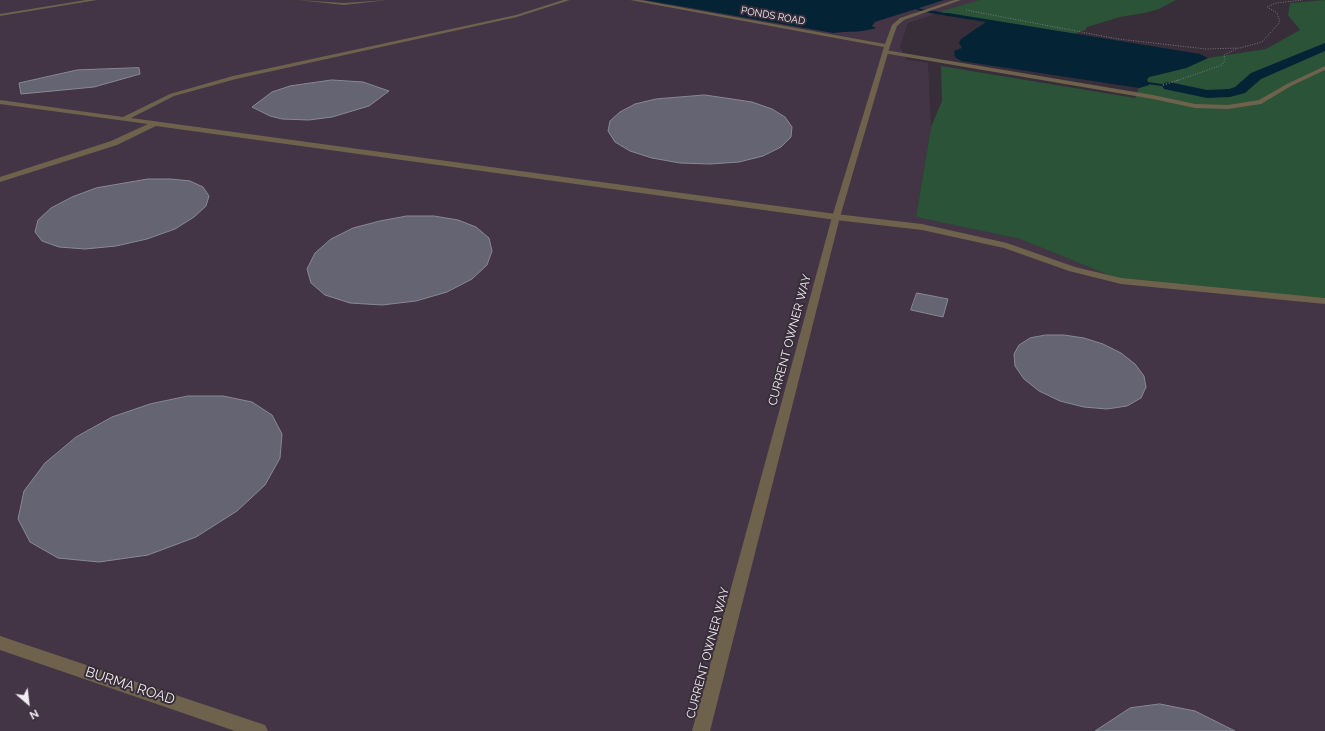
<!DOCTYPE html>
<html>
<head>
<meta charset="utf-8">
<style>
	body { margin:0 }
	#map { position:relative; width:1325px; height:731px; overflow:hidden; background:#372e39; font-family:Raleway,sans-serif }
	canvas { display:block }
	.north { position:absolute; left:8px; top:683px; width:40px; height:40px; -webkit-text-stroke:3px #372e39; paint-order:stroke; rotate:152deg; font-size:11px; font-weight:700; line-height:16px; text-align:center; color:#f2ecf3 }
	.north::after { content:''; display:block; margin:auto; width:14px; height:18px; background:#f2ecf3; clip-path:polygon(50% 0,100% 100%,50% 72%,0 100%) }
</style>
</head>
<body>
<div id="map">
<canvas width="1325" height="731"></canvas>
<div class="north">N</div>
</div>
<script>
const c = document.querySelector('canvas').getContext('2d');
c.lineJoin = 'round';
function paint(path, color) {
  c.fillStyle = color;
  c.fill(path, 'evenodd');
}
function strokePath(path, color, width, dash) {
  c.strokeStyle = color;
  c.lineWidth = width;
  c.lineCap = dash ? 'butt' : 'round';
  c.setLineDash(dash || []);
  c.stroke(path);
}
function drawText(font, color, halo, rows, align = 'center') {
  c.font = font + ' Raleway,sans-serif';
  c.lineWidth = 4;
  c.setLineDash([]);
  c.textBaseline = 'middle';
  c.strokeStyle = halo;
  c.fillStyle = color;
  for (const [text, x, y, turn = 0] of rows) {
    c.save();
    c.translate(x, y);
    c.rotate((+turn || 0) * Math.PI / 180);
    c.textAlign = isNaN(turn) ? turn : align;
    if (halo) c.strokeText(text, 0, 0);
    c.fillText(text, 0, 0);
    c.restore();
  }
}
paint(new Path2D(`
	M0 0H979L908 23 900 47 907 60 928 63 931 127 916 217 1020 239 1121 280 1325 299V731H0Z`), '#433545');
paint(new Path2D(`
	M979 0H1176L1159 9 1145 13 1120 17 1087 27 1085 30 1074 34 939 12Z
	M1325 0V299L1121 280 1020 239 916 217 931 127 942 101 941 66 1135 98 1139 88 1149 85 1147 79 1149 77 1186 68 1208 58 1266 49 1300 30 1288 15 1290 3Z`), '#2a5337');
paint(new Path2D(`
	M645 0H944L875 22 872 26 876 28C861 33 848 31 833 33Z
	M948 13 1200 54 1208 58 1186 68 1149 77 1147 80 1149 85 1139 88 961 61 955 57 954 51 962 48 959 43 961 39 986 22 948 16 941 14Z`), '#042435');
paint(new Path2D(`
	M900 0H903C915 12 936 9 951 15L949 16C933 13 911 12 900 0Z
	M1141 81 1169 85 1171 86 1169 87 1140 83 1139 82Z`), '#042435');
paint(new Path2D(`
	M1325 43V51L1261 79 1245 93 1230 97 1207 98 1164 89 1162 86 1164 83 1169 82 1207 90 1229 89 1235 87 1251 73Z`), '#042435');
const building = new Path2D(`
	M139 68 140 74 94 87 21 94 19 83 77 70Z
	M332 80 363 82 389 91 369 106 332 117 309 120 282 119 270 116 252 107 272 92 290 86Z
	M705 95 752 102 772 109 785 117 792 127 791 137 781 147 763 156 739 162 710 164 680 163 652 158 630 151 615 142 608 131 610 121 620 112 635 104 656 99Z
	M148 179H171L190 181 203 187 209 196 206 206 194 217 175 229 147 239 116 246 85 249 59 247 42 241 35 232 38 220 51 208 72 197 96 188Z
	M407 216H434L458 220 476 227 489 238 492 251 487 265 472 279 447 292 416 301 382 305 350 303 325 295 311 283 307 269 315 253 331 239 353 228 380 221Z
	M917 293 948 299 943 317 911 310Z
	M1046 335H1064L1084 338 1103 344 1121 353 1135 364 1144 376 1146 387 1141 398 1127 406 1107 409 1084 407 1060 401 1039 391 1024 379 1015 366 1014 354 1019 345 1030 338Z
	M188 396H223L252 402 272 415 282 434 280 458 265 485 237 511 196 537 148 555 99 562 58 558 30 542 18 519 24 491 45 463 76 437 112 417 150 404Z
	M1160 704 1195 711 1235 731H1095L1130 708Z`);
paint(building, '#646473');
strokePath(building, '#888897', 1);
strokePath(new Path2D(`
	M966 10 1118 39 1206 49 1240 48 1262 42 1280 22 1277 13 1267 7 1276 3 1303 0
	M1176 81 1222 65 1225 60 1224 55 1238 48`), '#7d757f', 1, [1, 1.5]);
strokePath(new Path2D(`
	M1163 85 1179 80`), '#7d757f', 1.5, [1, 2]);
paint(new Path2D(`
	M563 0H570L517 17 236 79 174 96 131 118 836 214 922 224 1007 243 1075 267 1121 278 1325 298V304L1121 284 1069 271 1004 248 922 230 836 220 156 126 117 145 0 182V177L111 141 148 124 0 104V100L123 117 170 94 233 76 516 15Z
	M885 50 1153 95 1195 104 1228 105 1259 100 1287 84 1323 67 1325 66V70L1291 86 1261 104 1228 109 1195 108 1153 99 883 53Z`), '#6e624d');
paint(new Path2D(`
	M86 0H97L0 16V14Z
	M297 0 344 3 388 0 344 5Z
	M630 0H640L885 44 892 25 900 18 954 0H961L904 20 897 26 890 46 840 217 710 731H692L832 217 884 47Z
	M0 636 259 723 265 725 268 731H235L0 650Z`), '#6e624d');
drawText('10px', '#f2ecf3', '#372e39', [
	["PONDS ROAD",773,16,10]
]);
drawText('12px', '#f2ecf3', '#372e39', [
	["CURRENT OWNER WAY",790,340,-75],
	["CURRENT OWNER WAY",708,653,-75]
]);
drawText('14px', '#f2ecf3', '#372e39', [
	["BURMA ROAD",130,686,18]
]);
</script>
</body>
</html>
